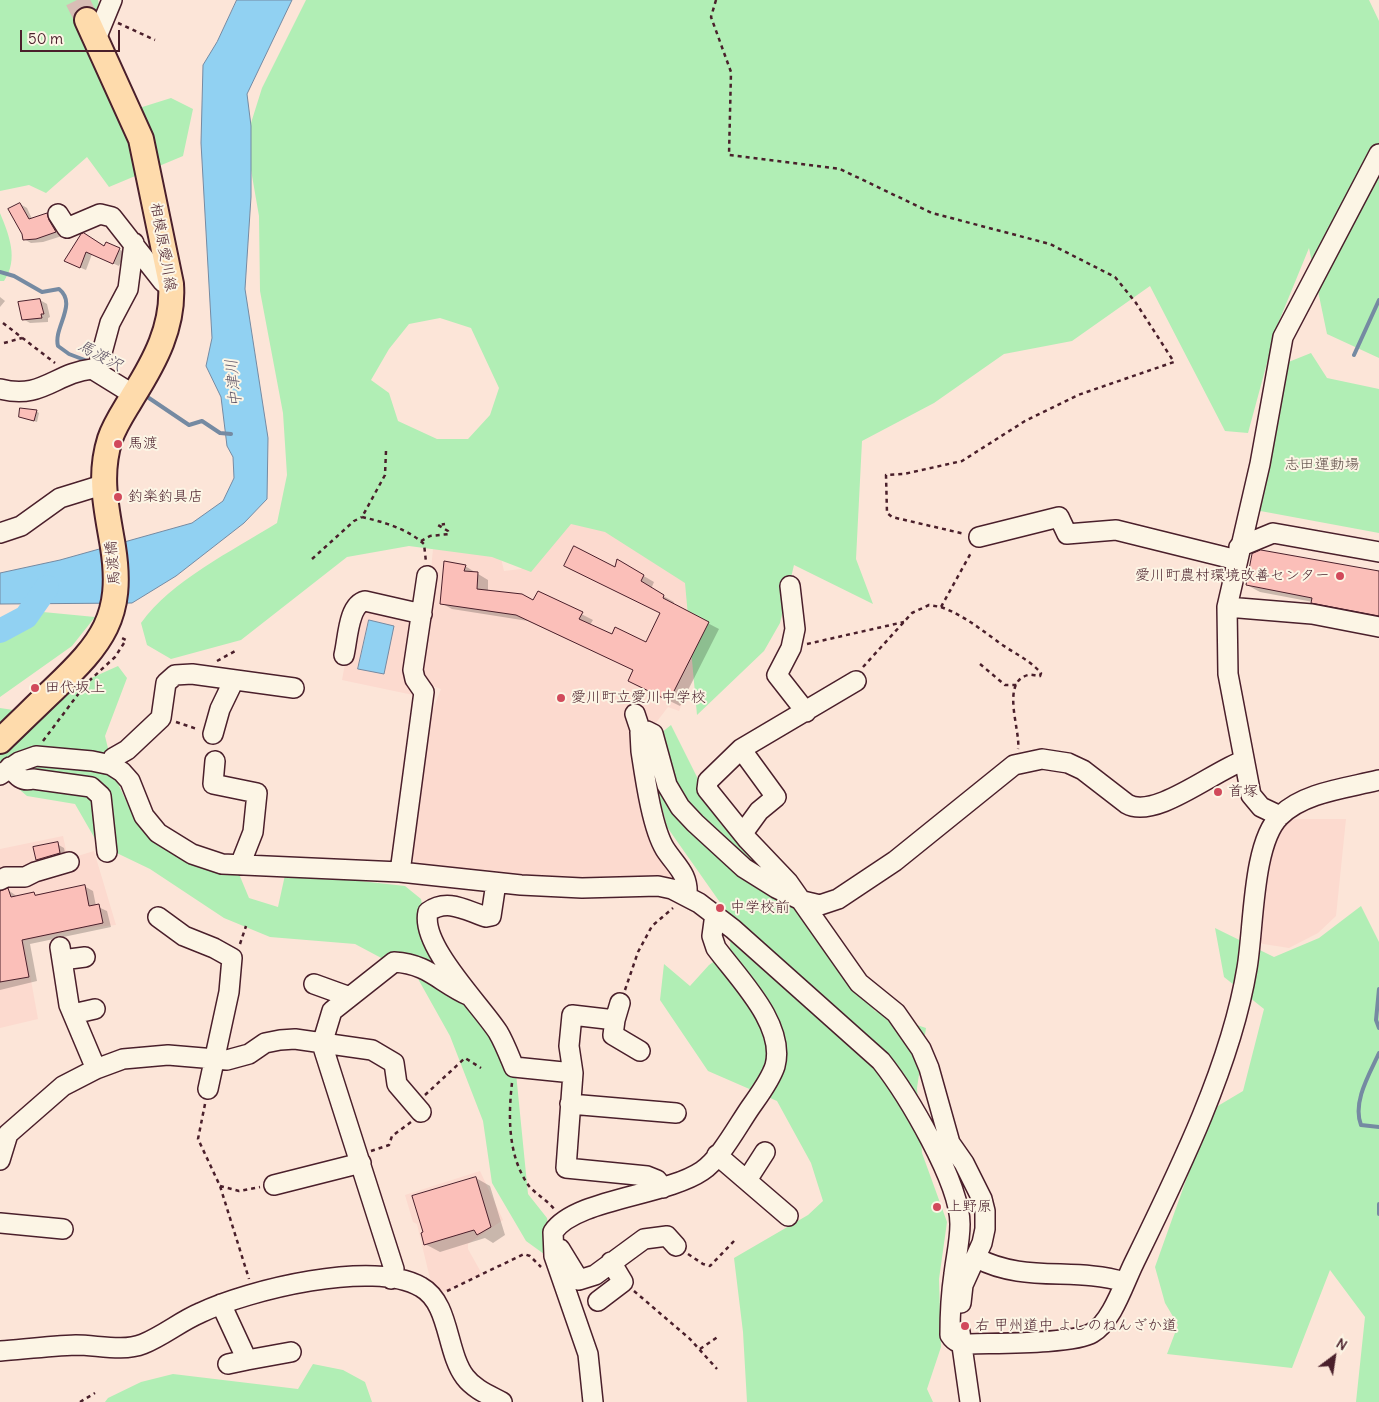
<!DOCTYPE html>
<html>
<head>
<meta charset="utf-8">
<style>
	body { margin:0 }
	#map { position:relative; width:1379px; height:1402px; overflow:hidden; background:#fce5d8; font-family:Delius,sans-serif }
	canvas { display:block }
	.north { position:absolute; left:1309px; top:1332px; width:50px; height:50px; -webkit-text-stroke:4px #fcf5e5; paint-order:stroke; rotate:31deg; font-size:14px; font-weight:700; line-height:20px; text-align:center; color:#4a1f2b }
	.north::after { content:''; display:block; margin:auto; width:18px; height:22px; background:#4a1f2b; clip-path:polygon(50% 0,100% 100%,50% 72%,0 100%) }
	.scale { position:absolute; left:20px; top:30px; width:100px; height:22px; box-sizing:border-box; border:2px solid #4a1f2b; border-top:0; padding-left:6px; font-size:15px; line-height:18px; white-space:nowrap; color:#4a1f2b; -webkit-text-stroke:4px #fcf5e5; paint-order:stroke }
</style>
</head>
<body>
<div id="map">
<canvas width="1379" height="1402"></canvas>
<div class="north">N</div>
<div class="scale">50 m</div>
</div>
<script>
const c = document.querySelector('canvas').getContext('2d');
c.lineJoin = 'round';
function paint(path, color) {
  c.fillStyle = color;
  c.fill(path, 'evenodd');
}
function strokePath(path, color, width, dash) {
  c.strokeStyle = color;
  c.lineWidth = width;
  c.lineCap = dash ? 'butt' : 'round';
  c.setLineDash(dash || []);
  c.stroke(path);
}
function drawText(font, color, halo, rows, align = 'center') {
  c.font = font + ' Delius,"Klee One",sans-serif';
  c.lineWidth = 4;
  c.setLineDash([]);
  c.textBaseline = 'middle';
  c.strokeStyle = halo;
  c.fillStyle = color;
  for (const [text, x, y, turn = 0] of rows) {
    c.save();
    c.translate(x, y);
    c.rotate((+turn || 0) * Math.PI / 180);
    c.textAlign = isNaN(turn) ? turn : align;
    if (halo) c.strokeText(text, 0, 0);
    c.fillText(text, 0, 0);
    c.restore();
  }
}
paint(new Path2D(`
	M558 520H588L724 605 679 711 668 707 655 724H633L682 882 596 881 427 869 413 860 410 855 428 711 432 712 441 689 422 682 421 673 433 549 500 554 504 571 521 569Z
	M358 608 416 617 418 696 342 680 354 614Z
	M1282 819H1346L1336 916 1318 933 1289 948 1257 943 1266 862Z
	M63 836 68 859 94 851 116 925 86 928 24 941 38 1019 0 1028V849Z
	M480 1171 503 1220 468 1244V1249L482 1274 442 1293H438L431 1283 417 1224 413 1222 405 1195Z`), '#fcdacf');
paint(new Path2D(`
	M0 0H98L100 11 89 47 136 109 171 98 193 109 183 156 109 187 87 157 46 193 29 185 0 191Z
	M306 0H1369L1379 21V358L1327 334 1309 248 1277 326 1248 433 1225 431 1150 286 1072 341 1004 354 934 403 862 441 856 559 873 604 794 565 780 623 764 651 697 715 685 583 605 532 571 524 531 572 492 557 409 546 347 557 241 640 171 659 147 645 141 623C171 581 232 551 277 523L287 475 283 413 260 291 259 216 251 170V123L262 88ZM440 318 471 328 499 388 490 415 468 439H437L398 421 389 393 371 380 389 349 409 324Z
	M0 213C9 235 19 259 4 281H0Z
	M1311 353 1327 378 1379 389V533L1255 510 1286 363Z
	M43 612 95 617 72 646 0 697V634Z
	M118 666 127 678 105 736 115 777 136 822 188 863 239 874 249 898 278 907 285 875 297 874 405 886 421 899 431 955 514 1053 528 1194 547 1218 548 1226 544 1254 526 1241 492 1183 483 1121 450 1036 417 977 355 944 270 937 224 918 150 869 98 844 75 804 27 796 0 773V708L40 714 69 688Z
	M671 725 720 823 798 908 875 1011 926 1028 917 1088 922 1153 947 1222 939 1279 941 1347 927 1389 933 1402H747L743 1332 734 1258 808 1215 823 1201 811 1163 777 1101 708 1071 660 1000 664 964 690 986 709 965 730 950 731 918 667 827 646 745Z
	M1361 906 1379 942V1402H1356L1365 1317 1330 1270 1292 1368 1167 1354 1178 1325 1165 1303 1155 1267 1211 1110 1243 1091 1264 1009 1224 977 1215 928 1274 957 1319 938Z
	M313 1364 343 1370 365 1382 372 1402H105L108 1398 141 1382 173 1374 298 1389Z`), '#b1eeb5');
const water = new Path2D(`
	M237 0H292L247 94 251 126V197L245 289 268 438 267 499 244 523 176 576 132 603 0 604V573L60 560 192 523 223 501 234 478 233 457 227 446 221 397 206 366 212 338 201 143 203 65 217 42Z
	M369 620 394 626 384 674 358 669Z`);
paint(water, '#91d1f2');
strokePath(water, '#758aa2', 1);
paint(new Path2D(`
	M20 204 27 208 32 219 47 214 53 218 62 236 43 242 31 243 24 239Z
	M90 238 105 247 119 249 125 253 119 266 92 254 86 270 65 261Z
	M0 297 5 301 0 307Z
	M40 300 47 304 50 317 48 318V322L30 323 23 319Z
	M36 411 39 413 37 422 20 417Z
	M618 561 654 582 651 589 674 602 673 605 719 629 680 706 629 681 634 670 528 621 452 609 441 603 465 566 488 580V591L534 601 538 592 593 620 590 625 612 636 647 644 661 614 615 569Z
	M1379 572V620L1325 610 1313 602 1260 592 1247 585Z
	M57 844 64 848 66 857 44 863 37 859Z
	M84 886 93 891 96 906 107 911 111 927 30 944 37 981 0 990V892L8 890 18 897 34 894 38 896Z
	M476 1178 490 1186 505 1235 493 1243 485 1238 440 1252 425 1244Z`), '#0003');
strokePath(new Path2D(`
	M0 272 14 276 42 292 59 289C78 304 53 328 58 346L69 354 90 362
	M1354 355 1379 300
	M143 394 189 425 202 421 220 433 231 434
	M1379 989 1376 1020 1379 1028
	M1379 1053C1370 1073 1352 1102 1361 1125L1379 1127
	M1379 1204V1214`), '#758aa2', 4);
strokePath(new Path2D(`
	M0 631 26 617 47 587`), '#91d1f2', 24);
const building = new Path2D(`
	M20 203 29 219 47 213 49 220 56 232 36 239 23 240 22 234 8 209Z
	M84 233 104 246 106 242 120 248 113 264 86 252 80 268 64 261 81 234Z
	M40 299 44 314H41L42 318 22 320 18 302Z
	M20 408 37 410 34 421 19 417Z
	M574 546 615 567 617 559 644 575 641 581 664 595 663 598 709 622 669 701 628 681 633 670 516 615 440 604 444 561 466 565 464 571 478 572 477 589 522 594 533 600 538 591 583 612 579 619 612 634 615 627 646 642 660 613 564 566Z
	M1261 550 1379 571V616L1311 603 1312 598 1246 585 1252 554Z
	M58 842 60 853 36 860 33 847Z
	M85 885 89 906 99 904 103 923 22 940 29 977 0 982V891L8 888 11 897 34 892 35 895Z
	M476 1177 491 1227 477 1235 474 1230 424 1245 421 1233 423 1232 412 1196Z`);
paint(building, '#fbbfb9');
strokePath(building, '#4a1f2b', 1);
strokePath(new Path2D(`
	M77 0 87 20`), '#d8bdb5', 24, [24, 12]);
const minor = new Path2D(`
	M96 39 112 0
	M58 214 67 228 100 214 112 217 163 282 171 284
	M97 371 110 323 128 289 134 243
	M0 389C42 400 55 373 92 369L134 395
	M0 533 21 526 60 498 102 485
	M979 537 1059 517 1067 534 1116 530 1237 560
	M1239 547 1273 533 1379 552
	M790 586 795 629 791 648 777 675 806 712
	M1227 607 1312 614 1379 627
	M344 655C348 639 348 605 365 601L422 614
	M856 681 741 749 708 781 707 789 748 840 788 882 859 983 896 1013 921 1049 929 1068 950 1143 964 1163 982 1199 985 1211V1229L982 1243 963 1285 961 1303
	M635 714 641 732
	M213 734 220 709 234 680
	M741 749 776 797 759 811 743 833
	M215 761 213 784 257 793 253 832 240 865
	M111 765 113 758 127 750 161 718 166 683 175 675 192 674 294 688
	M10 767C17 776 21 782 33 779L91 787 101 796 107 852
	M0 775 19 762 36 756 92 761 111 765 122 772 130 781 144 816 158 833 192 854 222 864 400 872 521 885 582 888 658 886 672 889 699 903 733 929 881 1061C907 1094 960 1182 960 1224 960 1241 956 1257 954 1274 951 1294 950 1314 950 1335 955 1343 961 1344 970 1344 996 1343 1074 1344 1092 1333 1112 1322 1124 1283 1134 1263 1178 1173 1231 1066 1247 968 1254 928 1252 843 1280 816 1304 792 1348 788 1379 780
	M1280 816 1261 807 1251 795 1228 674 1227 607 1260 464 1283 337 1379 154
	M400 872 424 692 415 679 413 670 427 576
	M0 880 6 877H25L35 872 69 862
	M496 883 491 916 486 917C465 910 447 898 428 912 420 945 479 1003 498 1032 504 1042 509 1055 514 1067L573 1073
	M687 896C689 874 676 866 665 849 652 828 645 777 641 751L640 732 647 731 653 734 667 785 680 807 695 823 744 868 776 888 803 901 820 905 838 899 895 861 1014 765 1042 759 1068 763 1083 770 1127 804C1155 820 1215 770 1243 761
	M158 917 184 936 214 948 232 958 229 992 208 1089
	M60 947 69 1005 96 1069
	M62 960 85 957
	M314 984 350 997
	M620 1003 615 1020 572 1015 569 1046 573 1073 566 1168 647 1176 657 1180 663 1188
	M73 1014 95 1009
	M615 1020 613 1035 640 1051
	M570 1104 676 1113
	M717 1155 788 1216
	M0 1160 8 1134 63 1086 96 1069 123 1059 168 1055 227 1060 249 1054 265 1043 280 1040 295 1039 372 1050 394 1063 397 1084 421 1112
	M747 1180 765 1152
	M274 1185 361 1163
	M0 1223 63 1229
	M560 1249 579 1280 595 1275 644 1239 667 1236 676 1246
	M977 1258C1023 1283 1076 1267 1124 1282
	M391 1279 394 1269 322 1044 332 1011 394 962C429 964 440 983 470 996
	M598 1301 623 1282 611 1262
	M221 1304 247 1360 291 1352
	M960 1332 970 1402
	M0 1351C25 1349 51 1346 76 1345 97 1345 123 1352 143 1344 163 1336 181 1321 200 1313 248 1290 373 1259 421 1287 450 1303 446 1352 465 1377 474 1389 489 1395 502 1402
	M228 1364 247 1360
	M593 1402 588 1354 554 1256 553 1232C575 1199 665 1196 702 1171 720 1159 737 1127 750 1108 759 1095 770 1081 775 1066 786 1025 739 979 716 948L712 936 715 914`);
const major = new Path2D(`
	M0 741C18 724 36 706 54 689 102 643 124 617 113 547 107 510 98 477 110 439 115 424 125 410 133 396 155 361 174 326 171 284L141 139 87 20`);
strokePath(minor, '#4a1f2b', 22);
strokePath(major, '#4a1f2b', 28);
strokePath(new Path2D(`
	M716 0 711 17 731 72 729 155 840 169 932 213 1050 244 1115 277 1136 303 1174 362 1078 395 1025 421 962 461 904 474 886 475 887 513 892 517 965 534
	M118 23 155 40
	M3 323 55 363
	M4 343 22 338
	M386 451 385 475 362 517C383 522 406 528 424 544L426 562
	M421 541 430 536 449 534 448 531 438 525 445 524
	M312 559 354 521 362 517
	M941 607C963 615 979 628 997 641 1011 652 1029 659 1041 673L1040 676C1036 676 1031 674 1028 675 1000 682 1021 731 1018 749
	M807 644 904 622
	M217 661 237 650
	M980 664 1005 685H1018
	M863 667 912 613 929 605 941 607 972 551
	M89 681 115 657 126 640 120 637
	M176 722 197 729
	M43 741 82 689
	M240 944 246 926
	M625 990 638 952 652 926 673 908
	M512 1083C508 1117 508 1157 529 1186 537 1195 548 1201 555 1210
	M425 1095 465 1058 481 1068
	M205 1104 198 1139 220 1186 249 1279
	M371 1151 389 1145 392 1136 411 1122
	M220 1186 239 1191 260 1187
	M688 1254 703 1264 710 1266 735 1240
	M447 1291 524 1254 530 1256 541 1267
	M634 1291 690 1339 717 1369
	M700 1349 719 1336
	M80 1402 95 1393`), '#4a1f2b', 2.5, [4, 4]);
strokePath(minor, '#fcf5e5', 19);
strokePath(major, '#fedbac', 24);
for (const [x, y, r, color] of [
	[118,444,5,"#d1495b"],
	[118,497,5,"#d1495b"],
	[1340,576,5,"#d1495b"],
	[35,688,5,"#d1495b"],
	[561,698,5,"#d1495b"],
	[1218,792,5,"#d1495b"],
	[720,908,5,"#d1495b"],
	[937,1207,5,"#d1495b"],
	[965,1326,5,"#d1495b"]
]) {
  const dot = new Path2D();
  dot.arc(x, y, r, 0, 2 * Math.PI);
  c.fillStyle = color;
  c.fill(dot);
  strokePath(dot, '#fcf5e5', 2);
}
drawText('15px', '#4a1f2b', '#fcf5e5', [
	["相模原愛川線",163,247,80],
	["馬渡橋",113,563,-95]
]);
drawText('15px', '#4a1f2b', '#fcf5e5', [
	["馬渡",128,444],
	["釣楽釣具店",128,497],
	["愛川町農村環境改善センター",1330,576,"right"],
	["田代坂上",45,688],
	["愛川町立愛川中学校",571,698],
	["首塚",1228,792],
	["中学校前",730,908],
	["上野原",947,1207],
	["右 甲州道中 よしのねんざか道",975,1326]
], 'left');
drawText('15px', '#64534e', '#fcf5e5', [
	["志田運動場",1322,465]
]);
drawText('italic 16px', '#5f5467', '#fcf5e5', [
	["馬渡沢",100,356,28],
	["中津川",234,383,-96]
]);
</script>
</body>
</html>
